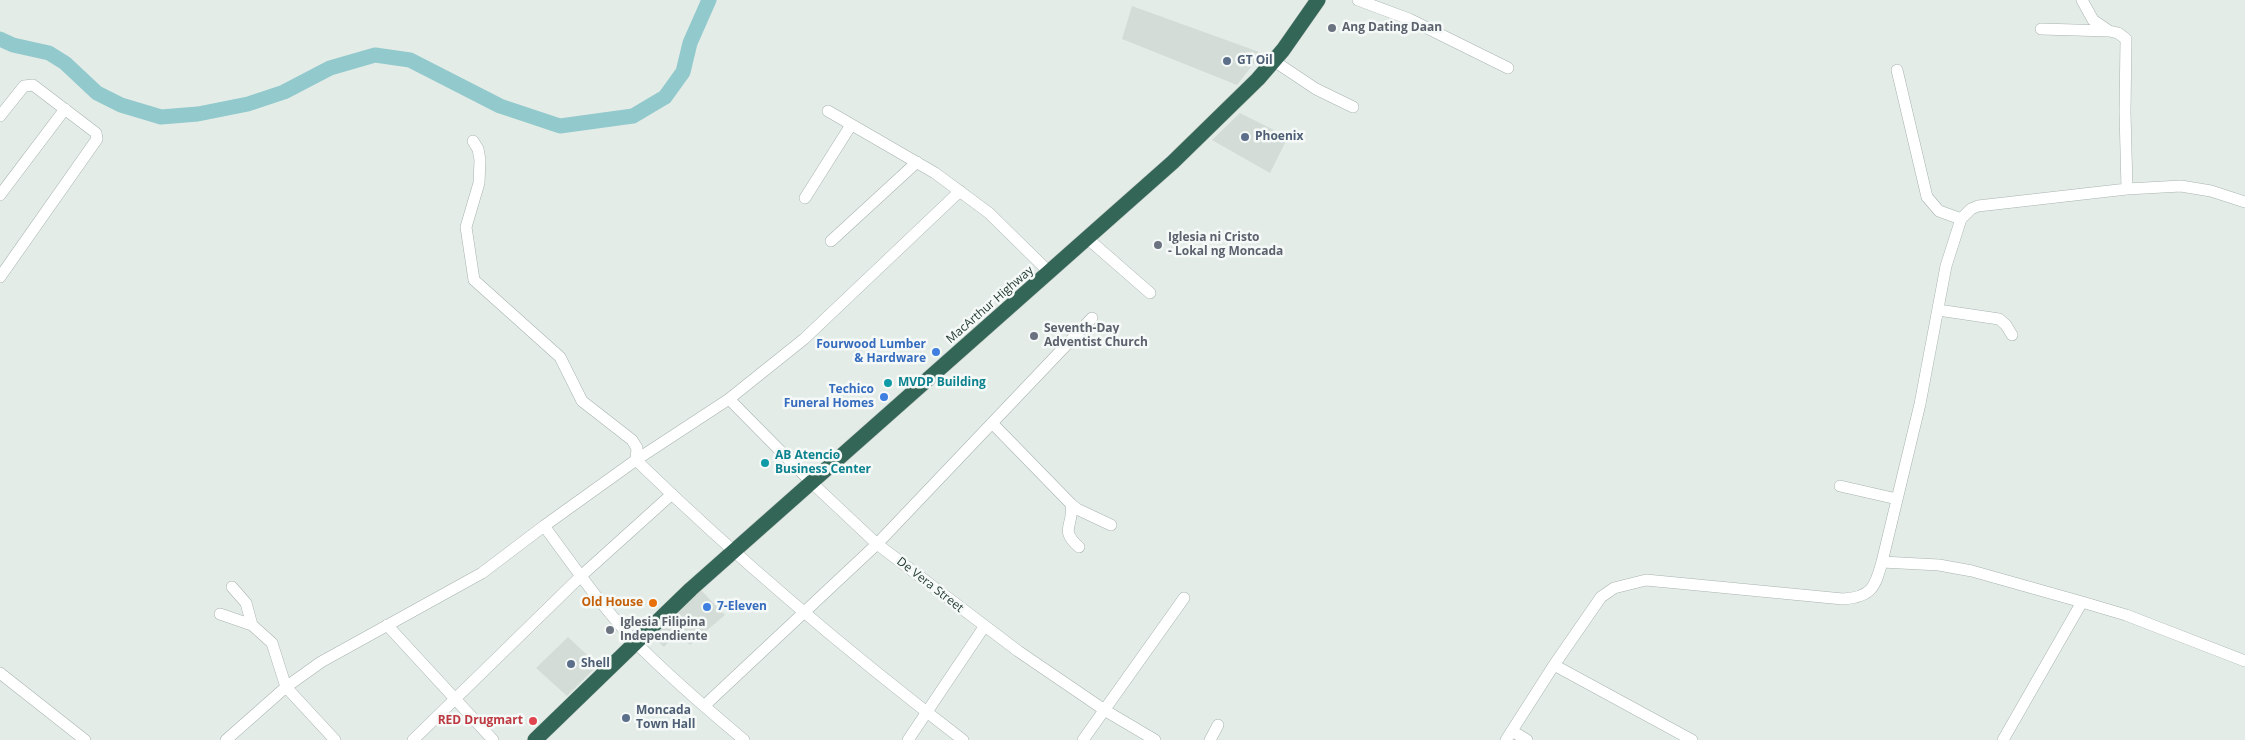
<!DOCTYPE html>
<html>
<head>
<meta charset="utf-8">
<style>
	body { margin:0 }
	canvas { display:block; background:#e4ece8 }
</style>
</head>
<body>
<canvas width="2245" height="740"></canvas>
<script>
const c = document.querySelector('canvas').getContext('2d');
c.lineJoin = 'round';
function paint(path, color) {
  c.fillStyle = color;
  c.fill(path, 'evenodd');
}
function strokePath(path, color, width, dash) {
  c.strokeStyle = color;
  c.lineWidth = width;
  c.lineCap = dash ? 'butt' : 'round';
  c.setLineDash(dash || []);
  c.stroke(path);
}
function drawText(font, color, halo, rows, align = 'center') {
  c.font = font + ' "Open Sans",sans-serif';
  c.lineWidth = 5;
  c.setLineDash([]);
  c.textBaseline = 'middle';
  c.strokeStyle = halo;
  c.fillStyle = color;
  for (const [text, x, y, turn = 0] of rows) {
    c.save();
    c.translate(x, y);
    c.rotate((+turn || 0) * Math.PI / 180);
    c.textAlign = isNaN(turn) ? turn : align;
    if (halo) c.strokeText(text, 0, 0);
    c.fillText(text, 0, 0);
    c.restore();
  }
}
paint(new Path2D(`
	M1132 6 1262 53 1237 85 1122 39Z
	M1240 113 1288 137 1270 173 1212 140Z
	M700 589 725 615 690 645 677 633 664 647 653 637Z
	M568 637 598 665 567 696 536 668Z`), '#d3dcd7');
strokePath(new Path2D(`
	M0 39 13 45 49 53 65 63 97 93 121 105 161 117 198 114 248 104 284 92 330 68 375 55 410 60 500 106 560 126 633 116 665 97 683 72 690 43 709 0`), '#92c9cc', 15);
const minor = new Path2D(`
	M1358 0 1409 19 1508 68
	M2082 0 2093 20 2109 31
	M2041 29 2109 31 2118 33 2126 39 2125 112 2127 189
	M1274 61 1316 89 1353 107
	M1897 70 1927 197 1939 211 1961 219
	M828 111 935 173 989 213 1049 272
	M0 116 24 86 33 85 96 133 97 139 0 277
	M473 141 478 149 480 160 479 183 466 227 474 280 560 357 582 401 632 440 637 448 636 460C739 560 849 653 963 740
	M0 195 65 109
	M805 198 851 125
	M1087 238 1150 293
	M831 241 917 162
	M1938 310 1999 319 2006 325 2012 335
	M729 399 811 482 877 544 1018 651 1106 711 1155 740
	M992 423 1071 504 1077 509 1111 525
	M1840 486 1897 499
	M1071 504C1075 525 1058 529 1079 547
	M1882 562 1939 565 1972 571 2082 602 2003 740
	M232 587 246 603 252 625 272 643 286 687 335 740
	M2082 602 2126 615 2245 661
	M220 614 252 625
	M387 625 493 740
	M1554 665 1692 740
	M0 673 85 740
	M704 706 877 544 1092 318
	M1512 731 1527 740
	M226 740 286 687 321 662 482 573 544 526
	M413 740 581 576 672 494
	M744 740C707 709 670 677 636 643 602 607 573 565 544 526L636 460 729 399 804 339 960 191
	M908 740 984 627
	M1083 740 1184 598
	M1210 740 1218 725
	M1506 740 1554 665 1601 597 1614 588 1646 580 1843 599C1872 597 1875 587 1882 562L1920 404 1946 266 1961 219 1971 209 1978 206 2127 189 2181 186 2211 191 2245 202`);
const highway = new Path2D(`
	M535 740 691 589 1173 162 1258 79 1283 50 1318 0`);
strokePath(minor, '#a7b4ae', 12);
strokePath(highway, '#c2c9c6', 16);
strokePath(minor, '#fff', 11);
strokePath(highway, '#346657', 15);
for (const [x, y, r, color] of [
	[1332,28,5,"#6b7280"],
	[1227,61,5,"#5c6f8a"],
	[1245,137,5,"#5c6f8a"],
	[1158,245,5,"#6b7280"],
	[1034,336,5,"#6b7280"],
	[936,352,5,"#3f7fe0"],
	[888,383,5,"#0f9aa8"],
	[884,397,5,"#3f7fe0"],
	[765,463,5,"#0f9aa8"],
	[653,603,5,"#e8710a"],
	[707,607,5,"#3f7fe0"],
	[610,630,5,"#6b7280"],
	[571,664,5,"#5c6f8a"],
	[626,718,5,"#5c6f8a"],
	[533,721,5,"#e0444e"]
]) {
  const dot = new Path2D();
  dot.arc(x, y, r, 0, 2 * Math.PI);
  c.fillStyle = color;
  c.fill(dot);
  strokePath(dot, '#f5f9f7', 2);
}
drawText('bold 12px', '#5b616d', '#f5f9f7', [
	["Ang Dating Daan",1342,28],
	["Iglesia ni Cristo",1168,238],
	["- Lokal ng Moncada",1168,252],
	["Seventh-Day",1044,329],
	["Adventist Church",1044,343],
	["Iglesia Filipina",620,623],
	["Independiente",620,637]
], 'left');
drawText('bold 12px', '#4e5e75', '#f5f9f7', [
	["GT Oil",1237,61],
	["Phoenix",1255,137],
	["Shell",581,664],
	["Moncada",636,711],
	["Town Hall",636,725]
], 'left');
drawText('12px', '#253d34', '#f5f9f7', [
	["MacArthur Highway",990,305,-41],
	["De Vera Street",930,585,38]
]);
drawText('bold 12px', '#366cbe', '#f5f9f7', [
	["Fourwood Lumber",926,345],
	["& Hardware",926,359],
	["Techico",874,390],
	["Funeral Homes",874,404],
	["7-Eleven",717,607,"left"]
], 'right');
drawText('bold 12px', '#0d838f', '#f5f9f7', [
	["MVDP Building",898,383],
	["AB Atencio",775,456],
	["Business Center",775,470]
], 'left');
drawText('bold 12px', '#c56008', '#f5f9f7', [
	["Old House",643,603]
], 'right');
drawText('bold 12px', '#be3a42', '#f5f9f7', [
	["RED Drugmart",523,721]
], 'right');
</script>
</body>
</html>
